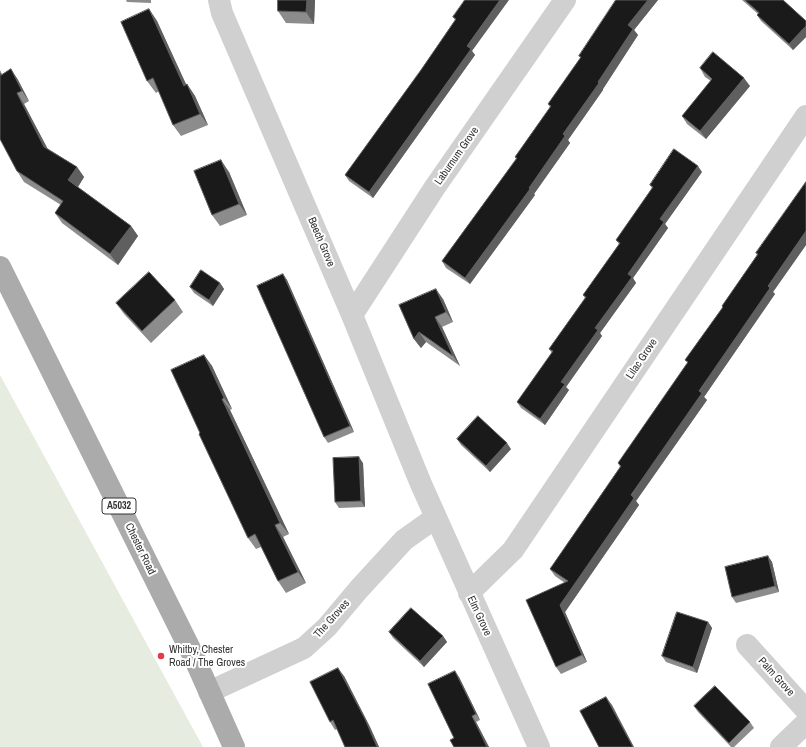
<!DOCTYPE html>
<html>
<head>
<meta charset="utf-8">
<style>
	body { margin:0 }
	canvas { display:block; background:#fff }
</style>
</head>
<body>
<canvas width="806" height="747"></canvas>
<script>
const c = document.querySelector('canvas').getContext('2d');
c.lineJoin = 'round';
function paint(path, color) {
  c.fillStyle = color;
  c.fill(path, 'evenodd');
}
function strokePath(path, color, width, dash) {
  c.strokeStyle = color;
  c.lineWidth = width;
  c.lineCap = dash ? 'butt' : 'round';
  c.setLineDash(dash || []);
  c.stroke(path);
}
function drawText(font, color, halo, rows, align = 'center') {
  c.font = font + ' "Archivo Narrow",sans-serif';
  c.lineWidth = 4;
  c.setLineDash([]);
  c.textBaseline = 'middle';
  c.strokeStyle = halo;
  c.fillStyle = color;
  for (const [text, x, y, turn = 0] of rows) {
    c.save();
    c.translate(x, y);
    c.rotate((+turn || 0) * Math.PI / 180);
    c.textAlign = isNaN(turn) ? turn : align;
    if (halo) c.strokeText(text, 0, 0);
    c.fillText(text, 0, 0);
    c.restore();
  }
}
paint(new Path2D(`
	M0 375 203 747H0Z`), '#e6ecdf');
strokePath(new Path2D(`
	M219 0 222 13 352 315 421 484 539 747
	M352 315 435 187 565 0
	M469 593 513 550 806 116
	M747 645 806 710
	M209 692 304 648 327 627 359 589 404 540 435 518
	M781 747 806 723`), '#d0d0d0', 22);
strokePath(new Path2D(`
	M0 267 193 655 234 747`), '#ababab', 22);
paint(new Path2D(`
	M126 0H151V3L127 2Z
	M315 0 314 24 286 23 278 11Z
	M465 0 472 51 475 55 373 198 349 181 345 175 421 70 455 20 453 17Z
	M616 0H658L634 30 638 35 603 89V90L568 140 570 143 534 194 535 195 470 284 446 268 442 261 516 159 515 157 550 107 548 104 581 58 579 56Z
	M742 0H783L806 21V37L793 50 761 21 757 15 758 14Z
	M149 9 157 21 186 85 187 84 195 96 208 125 181 136 173 125 159 91 156 93 147 81Z
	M700 68 750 86 706 139 687 124 682 116 711 81 705 77Z
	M11 69 18 80 29 101 24 104 47 148 77 167 84 177 78 187 131 226 138 236 118 265 62 223 55 213 61 205 24 182 17 171 0 139V70L2 74Z
	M229 172 247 215 220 226 212 215Z
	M702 172 665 224 668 228 633 278 636 283 600 333 602 336 566 387 569 390 545 425 521 408 517 402 552 353 549 349 585 298 583 295 619 244 616 240 652 188 650 185Z
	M806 182V245L773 292 775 294 704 397 707 400 636 501 639 505 565 612 587 662 561 674 556 667 565 583 555 576 550 569 620 467 618 463 688 363 685 360 723 307 722 306 757 255 756 253Z
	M283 274 287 280 354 432 328 443 324 437Z
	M220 283 224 289 213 306 194 293 190 287Z
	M443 299 453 322 442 327 460 366 426 342 421 348 414 339Z
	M175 300 183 312 151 343 124 314 116 303Z
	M204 355 212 366 232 409 230 410 289 534 283 537 306 583 286 593 278 581 261 547 256 549 248 538 200 433Z
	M457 439 511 449 490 472 461 445Z
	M363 463 365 507 339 508 335 502Z
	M768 556 772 562 779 592 736 603 732 597Z
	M708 622 712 628 697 673 666 662 662 656Z
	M389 632 443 636 447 642 424 667 393 638Z
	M344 676 370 727 379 747H345L337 729 335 730 330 722Z
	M459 677 480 720 476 722 489 747H454V738Z
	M694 706 750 722 754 728 734 747H731L698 712Z`), '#8c8c8c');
paint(new Path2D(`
	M307 0H315L314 24 306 12Z
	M500 0H509L472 51 475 55 373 198 369 192 467 46Z
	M648 0H658L634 30 638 35 603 89V90L568 140 570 143 534 194 535 195 470 284 465 278 529 188 563 134 598 82 628 25Z
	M149 9 157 21 192 97 184 86Z
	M806 26V37L793 50 789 44Z
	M11 69 18 80 29 101 22 91Z
	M744 78 750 86 706 139 700 131Z
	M187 84 195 96 208 125 200 114Z
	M17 93 24 104 52 157 44 147Z
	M221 160 229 172 247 215 239 204Z
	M698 166 702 172 665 224 668 228 633 278 636 283 600 333 602 336 566 387 569 390 545 425 540 419 561 382 595 328 660 219Z
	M77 167 84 177 76 190 68 180Z
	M131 226 138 236 118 265 110 254Z
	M806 231V245L773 292 775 294 704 397 707 400 636 501 639 505 565 612 587 662 582 655 560 605 768 286Z
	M283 274 287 280 354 432 350 426Z
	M220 283 224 289 213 306 209 300Z
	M436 289 443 299 453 322 446 312Z
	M435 317 442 327 460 366 453 356Z
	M419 332 426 342 421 348 414 339Z
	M204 355 212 366 232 409 224 398Z
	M222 399 230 410 289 534 280 523Z
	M507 443 511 449 490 472 486 466Z
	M359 457 363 463 365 507 361 501Z
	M275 525 283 537 306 583 298 572Z
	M768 556 772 562 779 592 775 586Z
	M708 622 712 628 697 673 693 667Z
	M443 636 447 642 424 667 420 661Z
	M338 668 344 676 370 727 379 747H377Z
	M455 671 459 677 480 720 476 714Z
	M606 697 612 705 634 747H633Z
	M472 716 476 722 489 747H487Z`), '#5f5f5f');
const building = new Path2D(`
	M278 0H307L306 12 278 11Z
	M465 0H500L467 46 471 49 369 192 345 175 421 70 456 19 453 17Z
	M616 0H648L628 25 633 29 598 82 599 83 563 134 565 136 529 188 530 189 465 278 442 261 517 158 515 157 551 106 548 104 581 57 579 56Z
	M745 0H783L806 21V26L789 44 757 15 759 13Z
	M149 9 184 86 187 84 200 114 173 125 153 78 147 81 121 22Z
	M713 52 744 78 700 131 682 116 712 79 700 68Z
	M11 69 22 91 17 93 44 147 77 167 68 180 131 226 110 254 55 213 63 201 17 171 0 139V73L1 75Z
	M674 149 698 166 660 219 664 222 628 274 632 277 595 328 598 330 561 382 565 384 540 419 517 402 553 351 549 349 586 297 583 295 620 243 616 240 653 187 650 185Z
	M221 160 239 204 212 215 194 171Z
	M806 182V231L768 286 770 288 699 391 702 393 631 495 634 498 560 605 582 655 556 667 526 600 568 581 550 569 621 466 618 463 688 362 685 360 723 307 722 306 758 254 756 253Z
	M201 270 220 283 209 300 190 287Z
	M149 272 175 300 142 331 116 303Z
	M283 274 350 426 324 437 257 286Z
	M436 289 446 312 435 317 453 356 419 332 414 339 399 305Z
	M204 355 224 398 222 399 280 523 275 525 298 572 278 581 255 534 248 538 199 434 200 433 171 370Z
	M478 416 507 443 486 466 457 439Z
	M359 457 361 501 335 502 333 458Z
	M768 556 775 586 732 597 725 567Z
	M411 608 443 636 420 661 389 632Z
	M677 612 708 622 693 667 662 656Z
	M338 668 365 719 377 747H345L333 720 330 722 310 682Z
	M455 671 476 714 472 716 487 747H454L450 740 454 738 428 684Z
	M715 686 750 722 729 743 694 706Z
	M606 697 633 747H599L580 711Z`);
paint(building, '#1a1a1a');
strokePath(building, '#5f5f5f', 1);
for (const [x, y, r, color] of [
	[161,656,4,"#e63946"]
]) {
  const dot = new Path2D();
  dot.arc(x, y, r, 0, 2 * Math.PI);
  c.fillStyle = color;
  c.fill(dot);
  strokePath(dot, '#fff', 1.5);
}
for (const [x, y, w] of [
	[119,506,34]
]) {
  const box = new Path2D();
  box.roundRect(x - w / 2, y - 8, w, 16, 3);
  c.fillStyle = '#fff';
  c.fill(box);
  strokePath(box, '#333', 1);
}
drawText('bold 10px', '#333', null, [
	["A5032",119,506]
]);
drawText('11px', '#333', '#fff', [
	["Laburnum Grove",457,156,-55],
	["Beech Grove",321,242,67],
	["Lilac Grove",642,359,-56],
	["Chester Road",140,549,64],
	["Elm Grove",479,616,65],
	["The Groves",332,619,-48],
	["Palm Grove",776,677,48]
]);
drawText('11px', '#333', '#fff', [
	["Whitby, Chester",169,650],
	["Road / The Groves",169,663]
], 'left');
</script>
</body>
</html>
